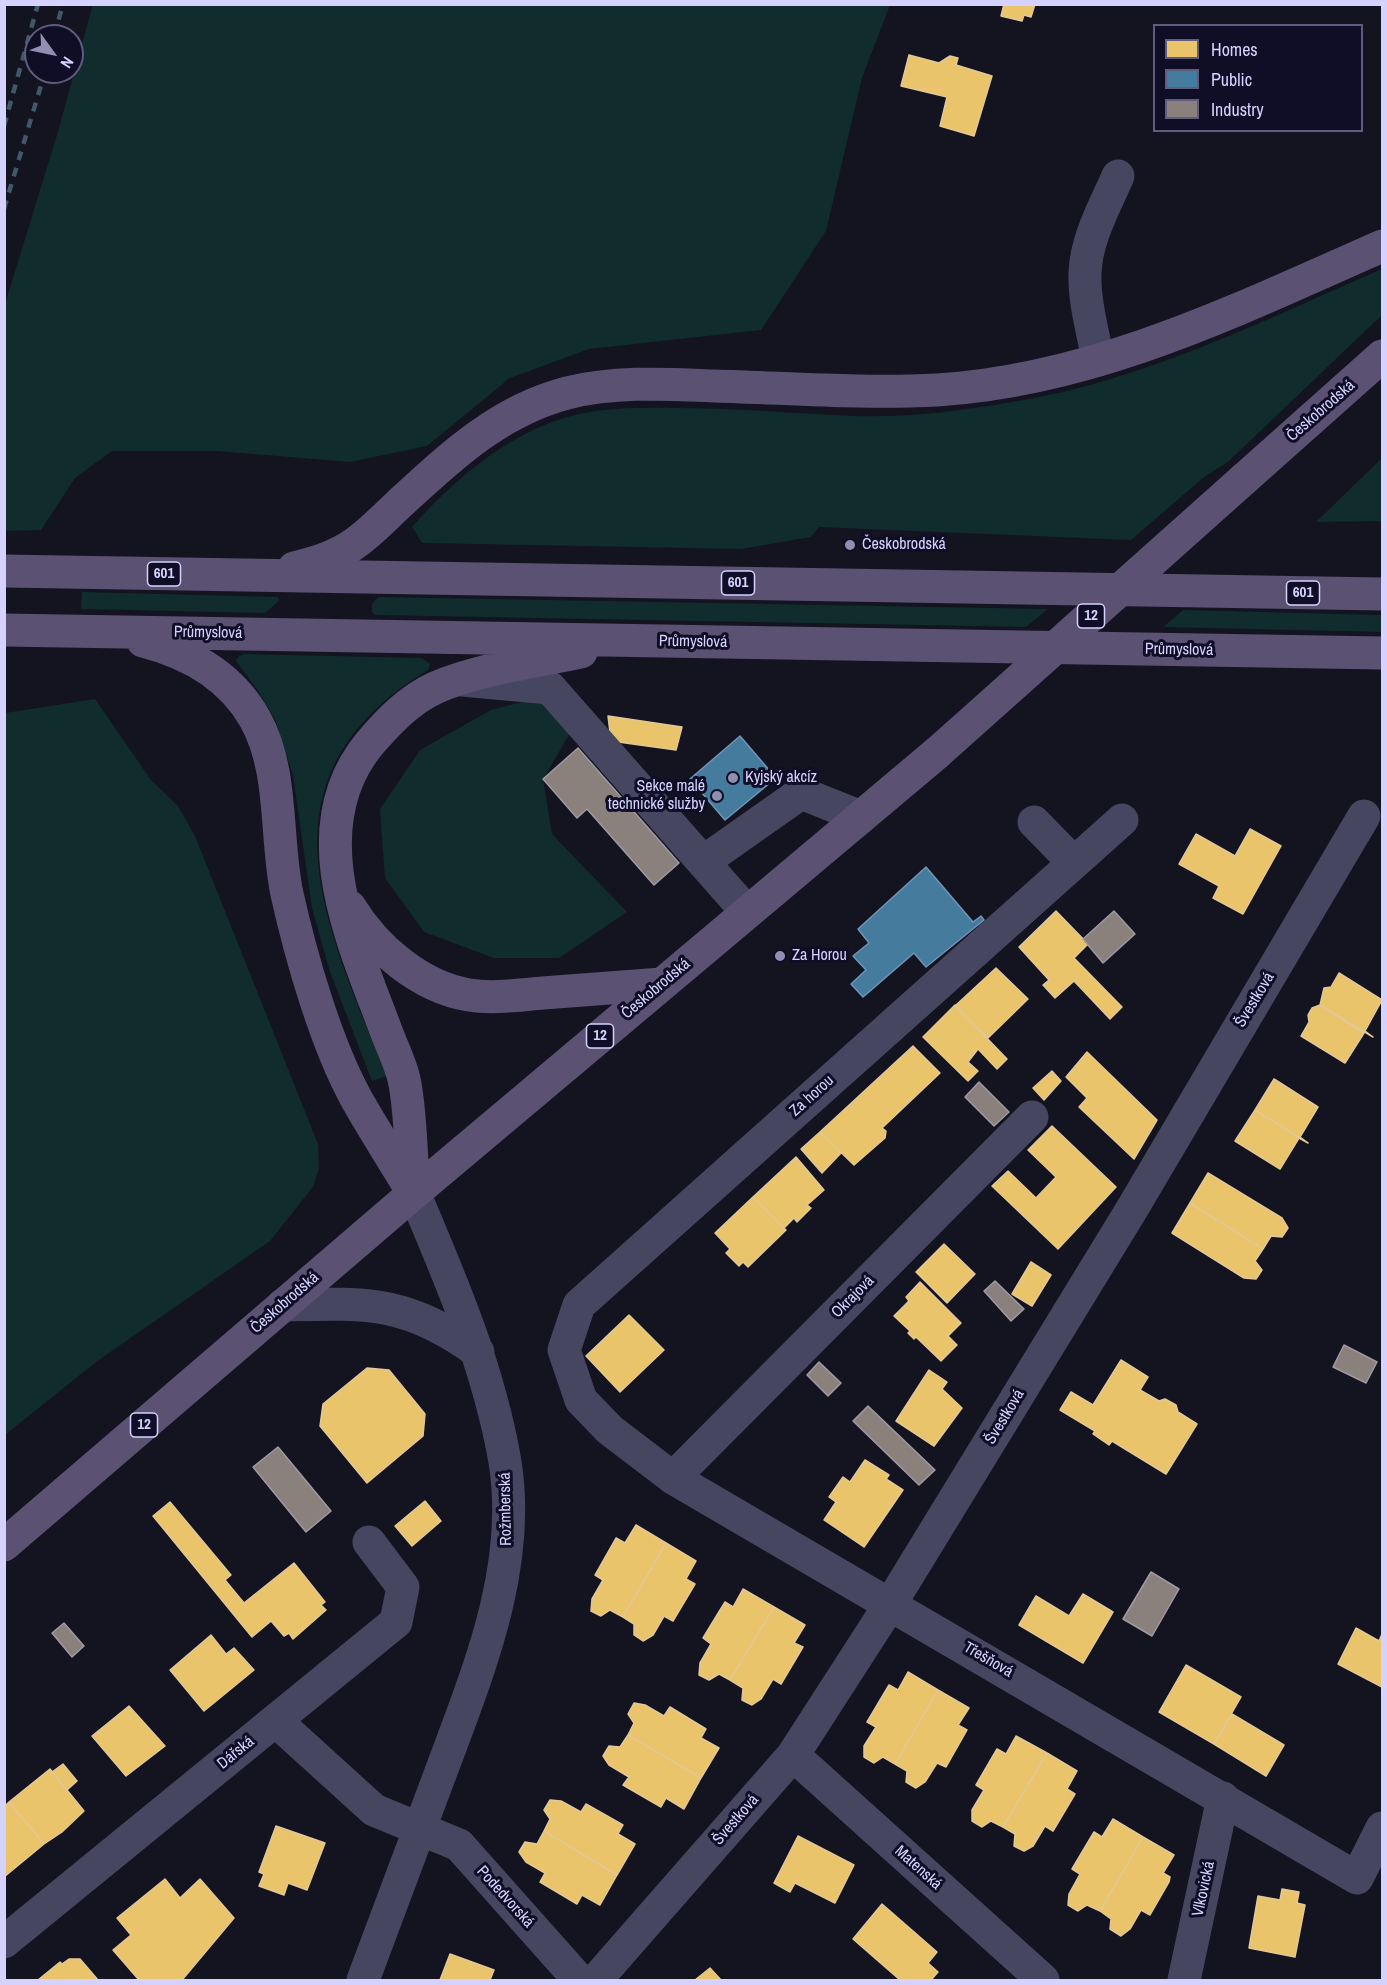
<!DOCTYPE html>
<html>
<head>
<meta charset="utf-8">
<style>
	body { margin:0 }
	#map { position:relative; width:1387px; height:1985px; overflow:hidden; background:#141320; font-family:"Archivo Narrow",sans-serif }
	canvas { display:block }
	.frame { position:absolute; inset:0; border:6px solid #d5d2ff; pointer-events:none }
	.legend { position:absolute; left:1153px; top:24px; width:210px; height:108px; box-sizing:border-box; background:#100d26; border:2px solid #5f5c7d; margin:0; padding:8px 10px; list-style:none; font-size:18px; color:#d5d2ff }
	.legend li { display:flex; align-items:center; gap:12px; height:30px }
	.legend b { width:30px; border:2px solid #5f5c7d }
	.north { position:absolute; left:24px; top:24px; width:60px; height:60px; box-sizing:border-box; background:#100d26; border:2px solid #5f5c7d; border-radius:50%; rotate:123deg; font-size:16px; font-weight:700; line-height:24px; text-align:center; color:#d5d2ff }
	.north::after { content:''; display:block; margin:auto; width:21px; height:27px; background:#918fb1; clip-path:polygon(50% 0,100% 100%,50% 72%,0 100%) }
</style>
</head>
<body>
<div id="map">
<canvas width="1387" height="1985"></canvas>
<div class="frame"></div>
<ul class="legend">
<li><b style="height:16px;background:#e9c46a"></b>Homes</li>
<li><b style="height:16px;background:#457b9d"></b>Public</li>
<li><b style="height:16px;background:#8a817c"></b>Industry</li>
</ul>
<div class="north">N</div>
</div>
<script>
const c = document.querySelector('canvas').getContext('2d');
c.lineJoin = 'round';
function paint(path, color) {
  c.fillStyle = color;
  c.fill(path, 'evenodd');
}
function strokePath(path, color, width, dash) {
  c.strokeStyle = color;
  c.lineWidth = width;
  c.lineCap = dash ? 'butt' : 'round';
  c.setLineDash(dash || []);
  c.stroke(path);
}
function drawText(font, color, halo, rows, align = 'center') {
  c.font = font + ' "Archivo Narrow",sans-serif';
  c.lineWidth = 6;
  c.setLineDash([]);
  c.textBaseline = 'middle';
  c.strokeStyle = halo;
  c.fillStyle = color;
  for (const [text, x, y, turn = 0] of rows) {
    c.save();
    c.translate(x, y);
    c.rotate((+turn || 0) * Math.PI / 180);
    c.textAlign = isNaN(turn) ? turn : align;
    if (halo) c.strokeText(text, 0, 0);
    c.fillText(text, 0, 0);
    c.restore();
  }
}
paint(new Path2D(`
	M93 4H890V5L862 78 826 231 761 330 589 349 510 378 427 446 350 462 217 451H112L75 478 41 530 5 531V304L57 135Z
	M1382 269V315L1229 461 1203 478 1131 540 819 527 811 537 741 549 422 543 412 527C451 483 497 443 552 422 592 407 633 407 675 408 734 408 793 413 852 416 905 418 960 411 1012 402 1143 381 1262 321 1382 269Z
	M1382 458V521L1316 522Z
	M82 592 277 597 280 600 265 613 81 609Z
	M378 597 436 598 1048 609 1026 627 375 615 372 612V604Z
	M1183 610 1382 615V632L1163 627Z
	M245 654 422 658 430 664 428 670C251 777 325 923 387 1076L372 1081 330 972 312 908 293 775 275 719 258 691 236 661 239 656Z
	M545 696 569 735 543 779 552 834 627 912 559 958H494L424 932 385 878 380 809 420 750 491 710Z
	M95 699 151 780 178 806 195 836 318 1144 319 1168 313 1187 270 1241 96 1362 5 1435V713Z`), '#102c2c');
const homes = new Path2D(`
	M1004 4H1035L1031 17 1024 15 1022 21 1001 16Z
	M909 55 939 63 950 56 958 58 956 65 992 76 974 136 940 126 947 97 901 86Z
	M608 716 682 727 676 750 611 741Z
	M1250 829 1281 846 1243 914 1213 898 1219 886 1179 864 1196 834 1235 856Z
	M1056 911 1088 944 1074 958 1122 1007 1110 1019 1074 981 1055 998 1043 985 1049 980 1019 947Z
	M996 968 1028 999 988 1038 955 1006Z
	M1339 973 1382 1000 1365 1031 1373 1037 1320 1005 1324 988 1331 987Z
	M955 1005 1007 1059 997 1069 978 1049 968 1062 978 1071 968 1081 923 1037Z
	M1320 1005 1364 1033 1345 1063 1301 1036 1309 1022 1308 1015 1312 1008Z
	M913 1046 940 1073 882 1128 886 1131 885 1138 854 1165 820 1132Z
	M1087 1052 1157 1120 1134 1159 1079 1107 1087 1098 1066 1077Z
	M1052 1071 1061 1081 1044 1100 1033 1088Z
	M1274 1079 1318 1107 1300 1137 1308 1143 1255 1110Z
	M1255 1110 1308 1143 1299 1138 1280 1169 1235 1141Z
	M1052 1126 1116 1187 1058 1249 992 1186 1008 1171 1036 1198 1056 1177 1028 1150Z
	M820 1132 841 1153 822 1173 801 1149Z
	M796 1157 824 1190 807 1205 811 1208 797 1222 794 1218 784 1228 753 1197Z
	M1208 1173 1282 1218 1288 1228 1282 1237 1271 1236 1263 1249 1190 1203Z
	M753 1197 786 1230 748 1267 743 1262 739 1266 726 1253 730 1249 715 1233Z
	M1190 1203 1263 1249 1255 1261 1262 1270 1256 1279 1244 1278 1172 1233Z
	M944 1244 975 1274 947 1303 916 1272Z
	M1031 1262 1051 1275 1032 1306 1012 1294Z
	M920 1282 961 1323 948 1336 957 1345 941 1361 916 1337 914 1339 908 1333 910 1331 894 1316 909 1301 906 1297Z
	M629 1315 664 1350 620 1392 586 1356Z
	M1121 1360 1148 1377 1140 1390 1159 1401 1165 1399 1176 1405 1178 1412 1197 1424 1166 1474 1112 1441 1109 1445 1093 1434 1095 1431 1060 1410 1071 1392 1093 1405Z
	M367 1368 389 1370 425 1414 423 1436 367 1483 320 1426 323 1404Z
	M929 1370 947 1382 942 1389 962 1408 934 1446 896 1421Z
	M865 1460 889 1475 886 1479 903 1490 864 1547 824 1520 836 1502 829 1497 843 1477 850 1482Z
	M425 1501 441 1521 412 1546 395 1526Z
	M170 1502 231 1575 225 1580 244 1603 294 1563 325 1602 321 1605 326 1610 293 1639 289 1633 284 1636 271 1621 252 1637 153 1516Z
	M636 1525 666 1543 623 1617 610 1610 601 1616 591 1611 592 1599 603 1580 595 1575 616 1538 625 1543Z
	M666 1543 696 1561 686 1579 695 1584 673 1621 664 1616 653 1635 643 1641 634 1635V1624L623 1617Z
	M743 1589 774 1607 730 1680 719 1674 709 1680 699 1675 700 1663 711 1644 703 1638 725 1602 733 1607Z
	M1083 1594 1113 1612 1083 1663 1019 1625 1036 1596 1069 1616Z
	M774 1607 805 1625 794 1643 803 1647 781 1684 773 1679 761 1699 752 1705 742 1700 743 1688 730 1680Z
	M1356 1628 1379 1641 1382 1634V1687L1338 1664Z
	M211 1635 226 1654 234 1648 254 1670 204 1711 170 1670Z
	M1186 1665 1241 1697 1214 1744 1159 1712Z
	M908 1672 938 1690 895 1764 883 1757 874 1763 864 1757V1746L876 1727 867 1722 889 1685 898 1690Z
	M938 1690 969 1708 958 1725 967 1730 946 1767 937 1763 925 1782 916 1788 906 1782 907 1771 895 1764Z
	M634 1703 645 1705 664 1716 670 1707 706 1729 701 1738 719 1748 701 1778 628 1735 634 1723 628 1714Z
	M129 1706 165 1746 126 1776 92 1736Z
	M1232 1714 1284 1745 1266 1776 1214 1744Z
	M628 1735 701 1778 684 1809 666 1798 661 1807 623 1785 629 1777 609 1765 603 1756 609 1746 620 1747Z
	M1016 1736 1047 1753 1003 1827 991 1821 982 1827 972 1821V1810L984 1790 976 1785 997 1749 1006 1754Z
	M1047 1753 1077 1771 1067 1789 1075 1794 1053 1831 1045 1826 1033 1846 1024 1851 1014 1846 1015 1834 1003 1827Z
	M63 1764 77 1781 67 1790 52 1772Z
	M50 1769 84 1811 62 1832 44 1844 9 1802Z
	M550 1800 561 1801 581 1812 586 1804 623 1825 618 1834 635 1844 617 1875 544 1831 550 1819 544 1810Z
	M9 1802 44 1844 4 1877V1807Z
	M1113 1819 1143 1837 1100 1911 1087 1905 1078 1911 1068 1905 1069 1894 1080 1874 1072 1869 1094 1832 1102 1837Z
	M276 1826 325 1843 307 1890 288 1883 284 1895 259 1886 264 1874 259 1872Z
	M544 1831 617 1875 600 1905 582 1895 577 1904 540 1882 545 1873 526 1862 519 1852 525 1842 537 1844Z
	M798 1836 854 1865 835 1903 795 1883 790 1892 774 1883Z
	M1143 1837 1174 1855 1163 1873 1170 1877 1169 1882 1150 1915 1141 1910 1130 1929 1121 1936 1110 1929 1111 1919 1100 1911Z
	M165 1879 180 1898 200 1879 234 1918 182 1980H139L113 1950 131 1935 117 1918Z
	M1282 1889 1299 1892 1297 1903 1305 1905 1295 1957 1249 1948 1258 1896 1280 1900Z
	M882 1904 937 1952 928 1963 938 1972 931 1980H900L853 1939Z
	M450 1954 494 1970 490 1980H440Z
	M69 1959H80L98 1980H38L60 1962 62 1964Z
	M710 1968 721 1980H695Z`);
paint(homes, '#e9c46a');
strokePath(homes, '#e3c897', 1.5);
const public = new Path2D(`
	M740 736 776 778 725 820 690 779Z
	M926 867 973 922 981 916 984 920 926 967 914 953 863 997 851 984 866 970 853 956 869 943 858 929Z`);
paint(public, '#457b9d');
strokePath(public, '#7095ba', 1.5);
const industry = new Path2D(`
	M578 748 679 863 654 885 587 809 577 818 543 779Z
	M1114 911 1135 934 1103 963 1083 939Z
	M979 1082 1009 1112 994 1126 965 1097Z
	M995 1281 1024 1309 1011 1321 984 1291Z
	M1344 1345 1377 1362 1366 1383 1333 1367Z
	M819 1362 841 1383 828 1396 807 1375Z
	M868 1406 935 1470 919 1485 853 1421Z
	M278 1447 331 1511 306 1532 253 1467Z
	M1151 1572 1179 1589 1152 1636 1123 1619Z
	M64 1623 84 1646 72 1657 52 1633Z`);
paint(industry, '#8a817c');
strokePath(industry, '#a099a3', 1.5);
strokePath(new Path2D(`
	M1098 360C1093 332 1084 302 1085 273 1086 239 1105 206 1118 176
	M462 680 550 688 747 912
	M1122 820 579 1305 564 1350 581 1400 610 1430 673 1478 1357 1878 1382 1828
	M1034 822 1074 863
	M703 862 801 793 861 817
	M283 1305C366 1303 407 1300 478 1352
	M673 1478 1032 1117
	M276 1721 374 1810 459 1845 579 1980
	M793 1755 1043 1980
	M4 1942 396 1622 403 1587 369 1542
	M363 1980C389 1910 416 1839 442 1769 478 1672 522 1568 505 1462 489 1368 451 1280 414 1193
	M596 1980 793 1755 891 1603 1132 1209 1364 816
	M1184 1980 1223 1798`), '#464661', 33);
strokePath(new Path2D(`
	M1244 479 1382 356
	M294 568C314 563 336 557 354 544 370 533 384 518 398 505 449 458 498 411 567 393 615 381 665 384 714 386 788 388 863 394 937 390 1096 380 1239 309 1382 246
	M4 571 1382 594
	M4 630 1382 653
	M143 641C190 653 231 676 255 719 284 770 275 838 287 894 301 957 326 1044 357 1100 374 1130 392 1158 409 1186
	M350 907C375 948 420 987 469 995 492 999 519 995 543 993 582 990 622 987 662 984
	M414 1193C411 1159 411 1111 404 1079 400 1062 391 1045 385 1028 352 940 300 827 370 743 388 722 409 700 435 688 478 669 535 662 581 652
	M4 1545 414 1193 937 753`), '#5b5172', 33);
strokePath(new Path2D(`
	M54 36 63 4
	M4 126 38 4
	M4 209 45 72`), '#3f586a', 4.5, [9, 8]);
strokePath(new Path2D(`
	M937 753 1244 479`), '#5b5172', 33);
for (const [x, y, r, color] of [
	[850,545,6,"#918fb1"],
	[733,778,6,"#918fb1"],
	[717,796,6,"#918fb1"],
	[780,956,6,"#918fb1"]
]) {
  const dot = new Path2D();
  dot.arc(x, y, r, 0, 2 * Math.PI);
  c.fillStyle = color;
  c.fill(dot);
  strokePath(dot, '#100d26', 2);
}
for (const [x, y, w] of [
	[164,574,33],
	[738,583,33],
	[1303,593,33],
	[1091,616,27],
	[600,1036,27],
	[144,1425,27]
]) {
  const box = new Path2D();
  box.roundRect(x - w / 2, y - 12, w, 24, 4.5);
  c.fillStyle = '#100d26';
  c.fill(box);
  strokePath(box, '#d5d2ff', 1.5);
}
drawText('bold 15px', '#d5d2ff', null, [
	["601",164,574],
	["601",738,583],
	["601",1303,593],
	["12",1091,616],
	["12",600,1036],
	["12",144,1425]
]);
drawText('16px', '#d5d2ff', '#100d26', [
	["Českobrodská",1321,411,-41],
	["Průmyslová",208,633,1],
	["Průmyslová",693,642,1],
	["Průmyslová",1179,650,1],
	["Českobrodská",656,989,-40],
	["Švestková",1255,1000,-59],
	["Za horou",812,1096,-42],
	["Okrajová",853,1297,-45],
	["Českobrodská",285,1303,-41],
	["Švestková",1005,1417,-59],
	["Rožmberská",506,1509,-91],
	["Třešňová",988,1660,30],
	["Dářská",236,1753,-39],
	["Švestková",736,1820,-49],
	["Matenská",918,1868,42],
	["Vlkovická",1204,1889,-78],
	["Podedvorská",505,1897,48]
]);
drawText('16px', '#d5d2ff', '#100d26', [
	["Českobrodská",862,545],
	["Kyjský akcíz",745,778],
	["Sekce malé",705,787,"right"],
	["technické služby",705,805,"right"],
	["Za Horou",792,956]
], 'left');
</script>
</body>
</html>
